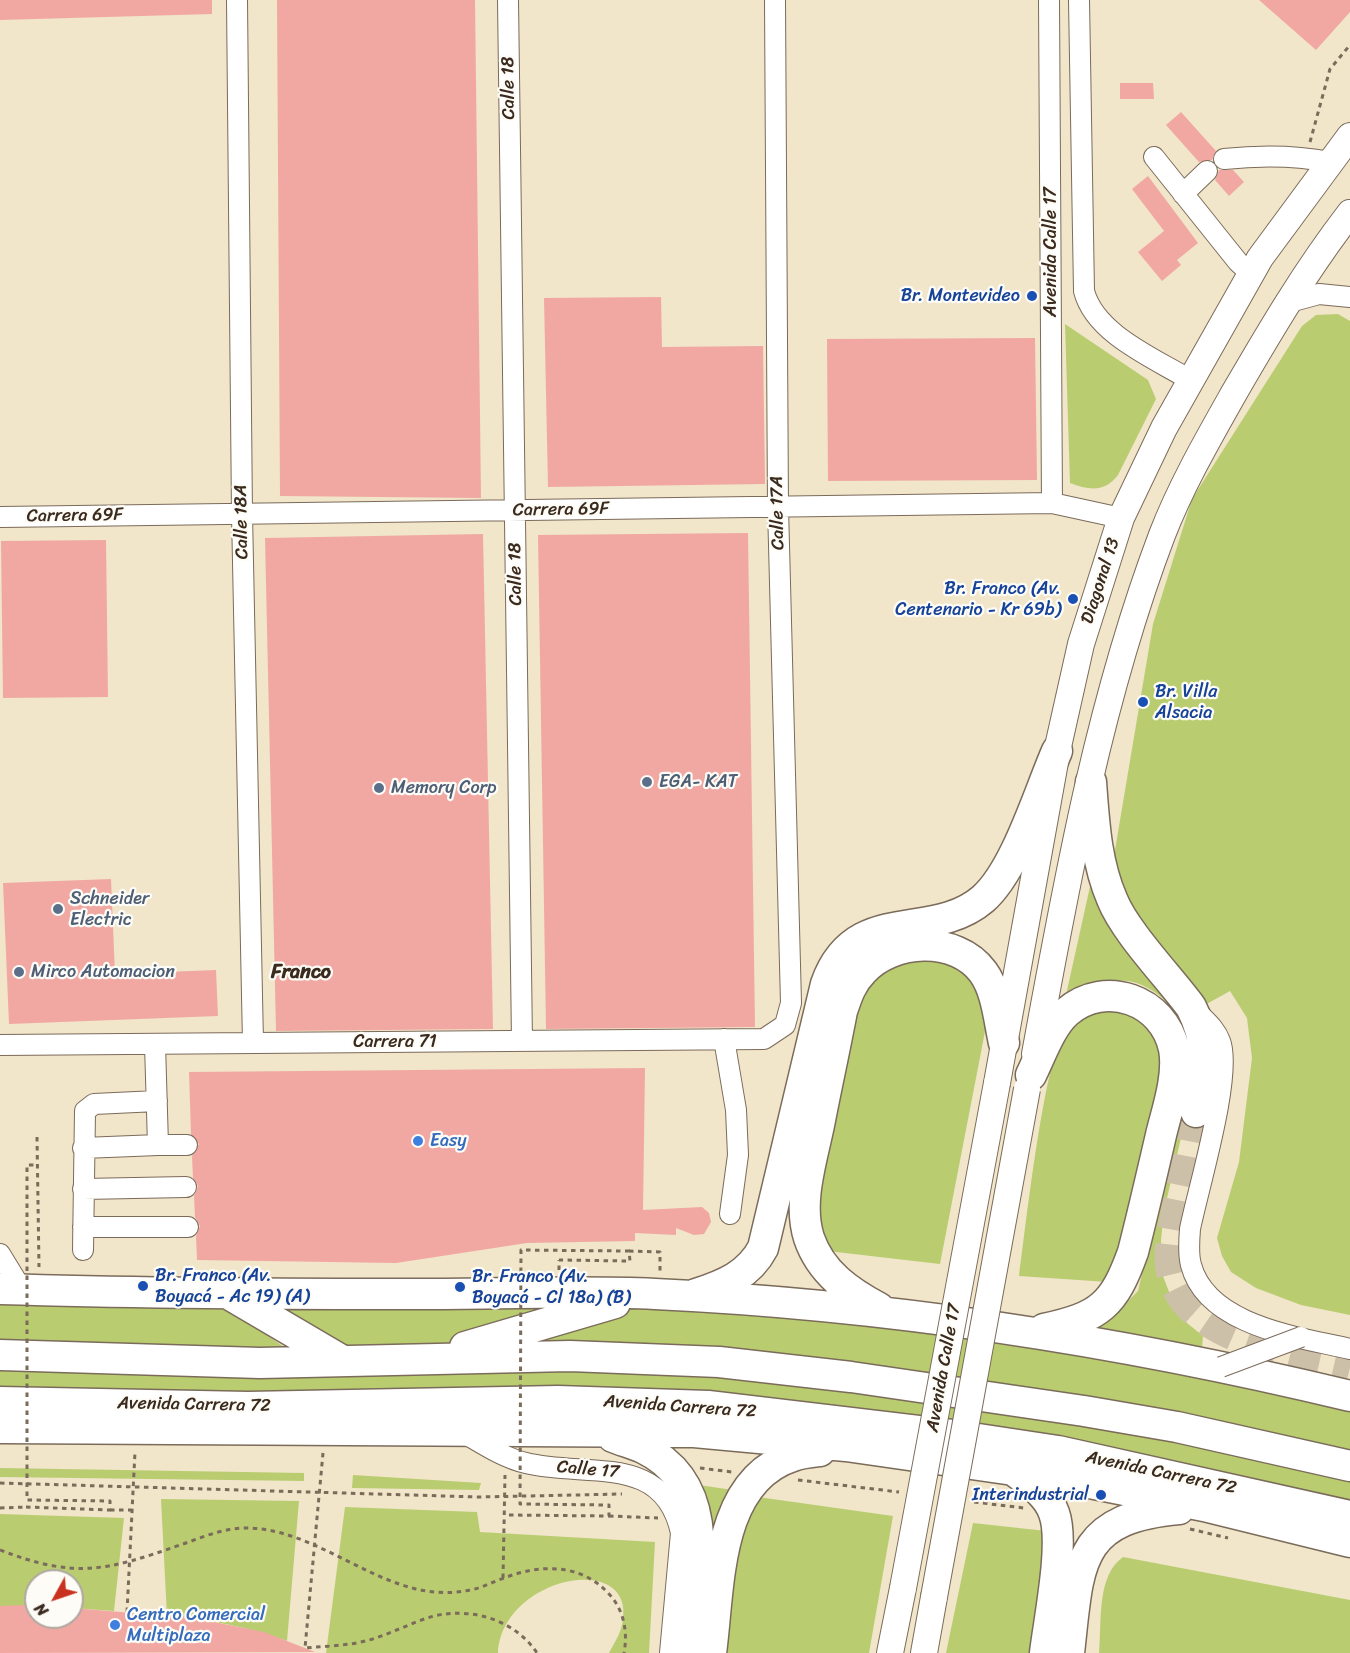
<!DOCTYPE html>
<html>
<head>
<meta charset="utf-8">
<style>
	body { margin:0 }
	#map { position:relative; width:1350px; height:1653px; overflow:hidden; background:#f1e5ca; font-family:Sriracha,sans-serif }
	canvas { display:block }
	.north { position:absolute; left:24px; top:1569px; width:60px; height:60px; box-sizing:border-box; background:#fdfcf7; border:2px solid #afa8a0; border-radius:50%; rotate:230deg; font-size:16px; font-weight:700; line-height:24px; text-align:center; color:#3b2a1e }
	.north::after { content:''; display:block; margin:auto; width:21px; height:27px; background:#c8321e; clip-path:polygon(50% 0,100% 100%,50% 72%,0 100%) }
</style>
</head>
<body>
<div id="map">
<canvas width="1350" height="1653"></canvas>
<div class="north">N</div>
</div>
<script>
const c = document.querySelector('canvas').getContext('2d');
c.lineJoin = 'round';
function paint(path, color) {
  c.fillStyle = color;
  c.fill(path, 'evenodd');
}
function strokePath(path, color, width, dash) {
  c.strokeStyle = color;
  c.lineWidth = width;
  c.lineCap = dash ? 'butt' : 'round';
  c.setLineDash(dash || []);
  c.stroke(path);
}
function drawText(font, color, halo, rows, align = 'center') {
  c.font = font + ' Sriracha,sans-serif';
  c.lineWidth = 4.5;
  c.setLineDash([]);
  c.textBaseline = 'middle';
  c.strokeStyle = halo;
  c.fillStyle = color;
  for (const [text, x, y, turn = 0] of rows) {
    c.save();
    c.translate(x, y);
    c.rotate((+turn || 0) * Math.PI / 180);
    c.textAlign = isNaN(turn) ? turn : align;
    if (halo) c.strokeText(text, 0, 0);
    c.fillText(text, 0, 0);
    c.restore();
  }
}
paint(new Path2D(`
	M1338 314 1350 321V1315L1301 1305 1256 1288 1231 1272 1222 1256 1217 1238 1239 1162 1252 1058 1247 1018 1230 991 1203 1006 1123 893 1114 856 1153 624 1192 499 1302 326 1316 315Z
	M1065 324 1148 380 1156 399 1118 475C1104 493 1089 490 1070 483Z
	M1093 873 1184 1014 1197 1069 1164 1211 1161 1240V1271L1173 1302 1187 1323 1203 1336 1202 1348 1084 1328 1109 1320 1138 1291 1190 1068C1190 1054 1189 1041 1184 1027 1173 1001 1140 974 1110 982 1095 986 1079 997 1064 1004Z
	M907 956 947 960 967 973 984 992 988 1016 940 1264 819 1250 812 1207 856 1002 867 981Z
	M1105 1005 1149 1020 1166 1062 1133 1215 1108 1282 1019 1276C1025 1233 1045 1047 1068 1024 1077 1016 1094 1011 1105 1005Z
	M0 1304 227 1307 294 1354 0 1349Z
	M646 1304 872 1324 1094 1353 1350 1409V1457L1304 1447 494 1348Z
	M556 1306 431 1352 340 1347 263 1307Z
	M0 1365 716 1372 1115 1426 1350 1478V1507L999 1433 0 1393Z
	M0 1468 304 1473V1481L0 1477Z
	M353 1475 481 1483 479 1490 352 1488Z
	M692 1484 733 1490 706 1653Z
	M751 1496 893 1516 869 1653H721L730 1567Z
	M161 1499 299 1501 287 1641C249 1627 207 1619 167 1616Z
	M345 1507 477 1512 480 1532 655 1542 649 1653H609C615 1642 622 1631 623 1619 632 1551 502 1577 498 1653H326Z
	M0 1514 124 1518 114 1611 72 1608V1581H36V1606H0Z
	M973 1523 1046 1531 1034 1653H946Z
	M1123 1557 1350 1600V1653H1099C1102 1623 1096 1576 1123 1557Z`), '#b9cd70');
paint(new Path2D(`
	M0 0H212V14L0 20Z
	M277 0H475L481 498 280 496Z
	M1259 0H1350V12L1316 50Z
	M1120 83H1153L1154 99H1120Z
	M1181 112 1216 151 1212 160 1199 162 1166 125Z
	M1219 170H1233L1244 182 1229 196 1215 180Z
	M1148 176 1198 243 1177 260 1181 265 1162 281 1138 252 1164 231 1132 189Z
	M661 297 662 347 763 346 765 484 548 487 544 298Z
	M1035 338 1037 480 828 481 827 339Z
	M748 533 755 1027 546 1029 538 535Z
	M483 534 493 1029 276 1031 265 538Z
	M106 540 108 697 3 698 1 541Z
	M111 879 115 974 216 970 218 1016 9 1024 3 883Z
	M645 1068 643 1210 702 1207 709 1213 711 1222 704 1234 694 1235 676 1228V1235L635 1233V1241L527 1243 396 1263 197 1260 196 1236 200 1226 195 1217 194 1196 198 1186 193 1178 192 1156 199 1144 191 1134 189 1072Z
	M22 1605 36 1606V1617H72V1608L194 1618 264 1632 315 1652 0 1653V1606Z`), '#f1a8a3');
strokePath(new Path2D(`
	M1196 1112C1190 1142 1184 1172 1178 1202 1174 1222 1168 1244 1170 1265 1178 1340 1293 1353 1350 1368`), '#cdc0a8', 30, [30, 15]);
const minor = new Path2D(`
	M237 0 242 514 253 1043
	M508 0 522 1041
	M1049 0 1052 503
	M1079 0 1084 291C1095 334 1154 358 1190 380
	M1154 157 1238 262 1251 274
	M1224 159C1260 155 1294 155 1330 162
	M1183 194 1207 171
	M1286 303 1319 294 1350 297
	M0 517 1052 503 1121 518
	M1200 1015C1208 1023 1216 1030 1220 1041 1233 1074 1198 1189 1190 1229 1189 1241 1188 1254 1191 1265 1207 1326 1299 1337 1350 1349
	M724 1039 736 1110 738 1155 730 1214
	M0 1045 764 1039 785 1025 791 1003 778 507 775 0
	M158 1145H187
	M83 1148 158 1145 155 1044
	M83 1189 186 1187
	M83 1227H188
	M83 1250 85 1111 94 1104 157 1101
	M0 1254 22 1290
	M464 1433C483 1444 504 1458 526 1463 586 1478 664 1452 681 1533L670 1653`);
const major = new Path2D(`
	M1035 1054C1067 880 1099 701 1162 535 1181 486 1208 439 1234 393 1270 331 1306 270 1350 213
	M997 1083 1057 751 1081 644 1121 518 1164 428 1260 258 1350 136
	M890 1653 903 1588
	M924 1653 934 1597`);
const highway = new Path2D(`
	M1091 782C1094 822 1096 862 1112 899 1125 932 1169 977 1191 1007 1211 1045 1204 1071 1196 1112
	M1031 1075C1041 1055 1050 1027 1067 1012 1105 979 1164 1000 1174 1049 1179 1076 1167 1110 1161 1135 1152 1174 1143 1213 1133 1252 1114 1305 1100 1317 1044 1329
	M0 1289C132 1293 264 1294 396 1294 482 1295 569 1290 655 1294 890 1305 1122 1341 1350 1396
	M227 1293 341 1360
	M696 1294C724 1285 749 1275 763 1248L826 984C855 902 932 943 983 899 1016 870 1039 792 1057 751
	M879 1308C849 1292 821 1273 809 1238 797 1201 813 1157 820 1120 827 1084 835 1048 842 1011 847 996 851 983 863 971 892 939 956 935 983 972 997 991 999 1021 1004 1043
	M465 1347 615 1303
	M0 1355 260 1363 570 1356 719 1362 851 1377 1084 1411 1177 1427 1350 1466
	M0 1402 248 1407 558 1401 708 1406 952 1435 1058 1451 1350 1516
	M0 1428 694 1432 846 1446 1055 1476 1204 1506 1350 1542
	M613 1437C623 1441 634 1444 643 1448 724 1487 695 1583 687 1653
	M1012 1469C1027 1481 1047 1493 1054 1513 1065 1543 1049 1619 1045 1653
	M711 1653C720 1587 715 1481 793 1456 801 1453 811 1452 820 1451
	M1069 1653C1079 1565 1075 1518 1179 1509`);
strokePath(minor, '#7b6b5a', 22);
strokePath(major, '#7b6b5a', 28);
strokePath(highway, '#7b6b5a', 33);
strokePath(new Path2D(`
	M1310 142 1330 69 1350 45
	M37 1137 39 1267
	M629 1251 660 1252V1272
	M559 1270V1260
	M323 1453 305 1648C326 1646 348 1646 369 1640 391 1634 412 1622 434 1616 472 1607 515 1620 537 1653
	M700 1468 732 1472
	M798 1480 899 1492
	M0 1483 479 1497 622 1494
	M974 1502 1024 1508
	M0 1508 26 1507
	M110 1510H132
	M609 1516 658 1518
	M1190 1529 1228 1538
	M0 1550C75 1579 106 1571 180 1545 201 1538 222 1528 246 1528 306 1528 358 1575 416 1589 433 1593 452 1594 470 1590 482 1588 492 1582 504 1578 540 1564 581 1563 609 1594 624 1610 628 1632 624 1653
	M503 1578 505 1475
	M127 1612 135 1452`), '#7b6b5a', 3, [4.5, 4.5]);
strokePath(minor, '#fff', 20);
strokePath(major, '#fff', 26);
strokePath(highway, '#fff', 30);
const minorBridge = new Path2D(`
	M1221 1367 1301 1337`);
const majorBridge = new Path2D(`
	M903 1588 997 1083
	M934 1597 1027 1089`);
strokePath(minorBridge, '#7b6b5a', 22, []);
strokePath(majorBridge, '#7b6b5a', 28, []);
strokePath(new Path2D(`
	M26 1507 110 1510V1501L27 1500V1165H37
	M509 1515 609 1516V1505L520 1504 521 1250 629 1251 630 1261 559 1260`), '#7b6b5a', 3, [4.5, 4.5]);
strokePath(minorBridge, '#fff', 20);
strokePath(majorBridge, '#fff', 26);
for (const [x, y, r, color] of [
	[1032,296,6,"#1a4fb4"],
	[1073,599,6,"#1a4fb4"],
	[1143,702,6,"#1a4fb4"],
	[647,782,6,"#5c6f8a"],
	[379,788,6,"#5c6f8a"],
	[58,909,6,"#5c6f8a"],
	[19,972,6,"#5c6f8a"],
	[418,1141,6,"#3f7fe0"],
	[143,1286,6,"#1a4fb4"],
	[460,1287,6,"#1a4fb4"],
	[1101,1495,6,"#1a4fb4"],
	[115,1625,6,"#3f7fe0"]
]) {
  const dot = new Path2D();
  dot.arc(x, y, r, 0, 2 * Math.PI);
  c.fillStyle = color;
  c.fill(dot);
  strokePath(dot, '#fdfcf7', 2);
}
drawText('18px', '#3b2a1e', '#fdfcf7', [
	["Calle 18",509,88,-91],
	["Avenida Calle 17",1051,252,-90],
	["Carrera 69F",561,510,-1],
	["Calle 17A",778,513,-91],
	["Carrera 69F",75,516,-1],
	["Calle 18A",242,522,-91],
	["Calle 18",516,574,-91],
	["Diagonal 13",1101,581,-72],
	["Carrera 71",395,1042],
	["Avenida Calle 17",944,1368,-80],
	["Avenida Carrera 72",194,1405,1],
	["Avenida Carrera 72",680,1407,4],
	["Calle 17",588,1470,5],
	["Avenida Carrera 72",1161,1473,12]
]);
drawText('18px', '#164399', '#fdfcf7', [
	["Br. Montevideo",1020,296],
	["Br. Franco (Av.",1061,589],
	["Centenario - Kr 69b)",1061,610],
	["Br. Villa",1155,692,"left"],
	["Alsacia",1155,713,"left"],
	["Br. Franco (Av.",155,1276,"left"],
	["Boyacá - Ac 19) (A)",155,1297,"left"],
	["Br. Franco (Av.",472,1277,"left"],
	["Boyacá - Cl 18a) (B)",472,1298,"left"],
	["Interindustrial",1089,1495]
], 'right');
drawText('18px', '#4e5e75', '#fdfcf7', [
	["EGA- KAT",659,782],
	["Memory Corp",391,788],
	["Schneider",70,899],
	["Electric",70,920],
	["Mirco Automacion",31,972]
], 'left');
drawText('18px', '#366cbe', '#fdfcf7', [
	["Easy",430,1141],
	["Centro Comercial",127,1615],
	["Multiplaza",127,1636]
], 'left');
drawText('bold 20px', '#3b2a1e', '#fdfcf7', [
	["Franco",301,973]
]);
</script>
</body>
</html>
